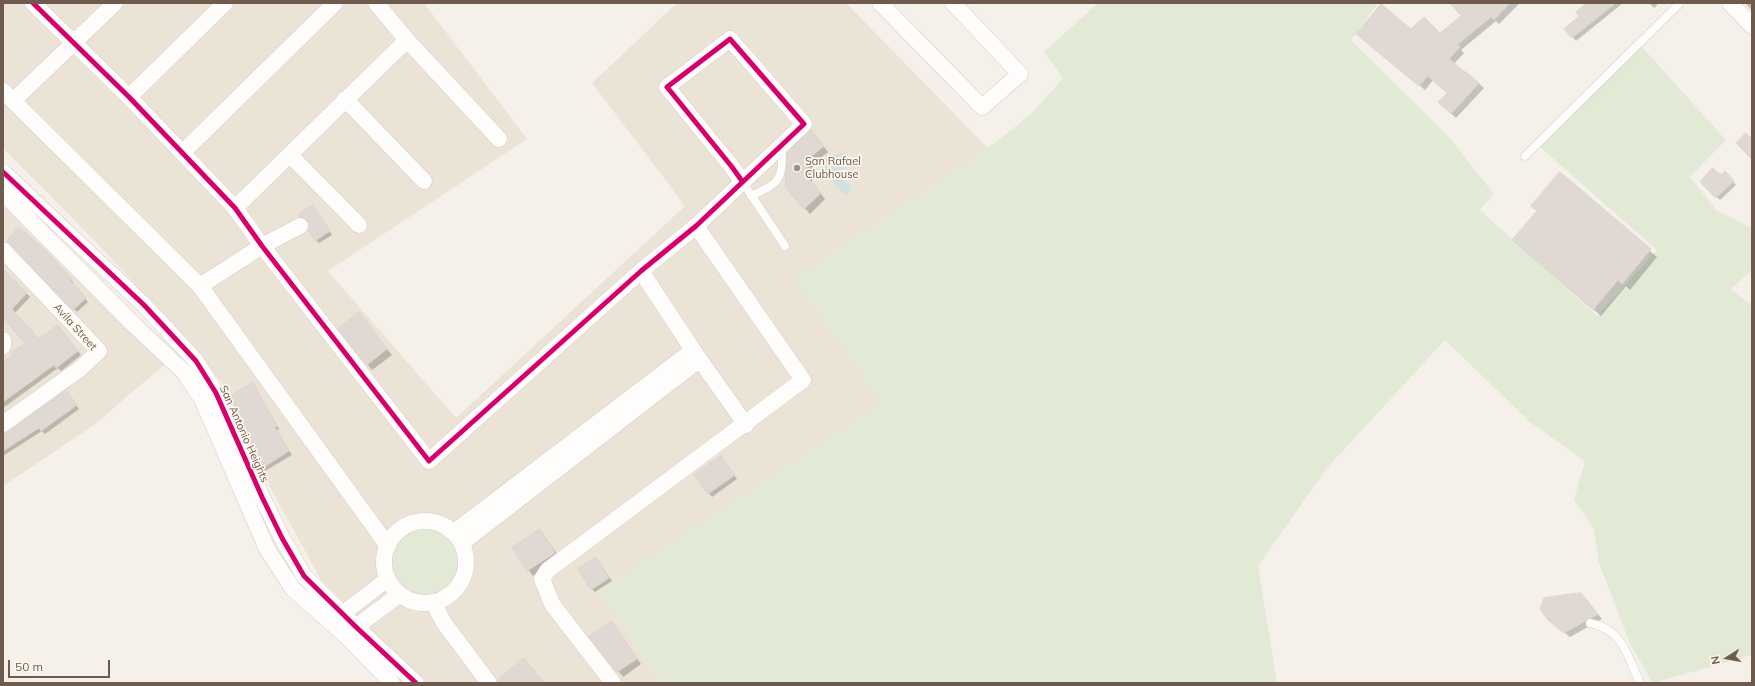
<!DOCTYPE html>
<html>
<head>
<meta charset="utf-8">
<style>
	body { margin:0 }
	#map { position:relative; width:1755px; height:686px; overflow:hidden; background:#f5f1ea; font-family:Mulish,sans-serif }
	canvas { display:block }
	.frame { position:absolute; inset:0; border:4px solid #6f5b4e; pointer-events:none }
	.north { position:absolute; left:1707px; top:638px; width:40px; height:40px; -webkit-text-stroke:3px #fdf6ec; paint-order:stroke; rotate:259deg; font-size:11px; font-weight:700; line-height:16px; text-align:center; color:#6f5b4e }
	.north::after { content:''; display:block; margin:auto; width:14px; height:18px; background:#6f5b4e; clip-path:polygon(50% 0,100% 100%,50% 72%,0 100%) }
	.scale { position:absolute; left:8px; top:660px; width:102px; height:18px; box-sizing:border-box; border:2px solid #6f5b4e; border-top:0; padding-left:5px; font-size:12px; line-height:14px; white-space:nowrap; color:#6f5b4e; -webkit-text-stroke:3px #fdf6ec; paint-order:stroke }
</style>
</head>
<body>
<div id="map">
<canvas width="1755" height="686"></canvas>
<div class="frame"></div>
<div class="north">N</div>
<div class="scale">50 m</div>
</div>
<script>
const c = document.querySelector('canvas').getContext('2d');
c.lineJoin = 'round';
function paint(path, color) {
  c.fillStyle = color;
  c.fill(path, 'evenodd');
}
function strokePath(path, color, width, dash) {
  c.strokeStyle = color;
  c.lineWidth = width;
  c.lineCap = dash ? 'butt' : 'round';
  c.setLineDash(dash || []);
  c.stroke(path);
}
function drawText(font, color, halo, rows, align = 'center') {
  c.font = font + ' Mulish,sans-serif';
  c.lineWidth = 3.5;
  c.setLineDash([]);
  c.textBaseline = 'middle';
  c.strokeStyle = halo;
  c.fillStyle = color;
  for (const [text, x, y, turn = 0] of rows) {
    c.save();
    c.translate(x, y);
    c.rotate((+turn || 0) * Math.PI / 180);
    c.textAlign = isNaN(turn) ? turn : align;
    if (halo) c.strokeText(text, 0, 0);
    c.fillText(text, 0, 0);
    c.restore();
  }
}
paint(new Path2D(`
	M3 3H424L527 139 328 271 456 418 685 206 592 83 677 3H846L988 148 794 279 883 403 598 591 661 683H423L321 580 259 467 233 399 200 354 96 242 3 148Z
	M3 206 164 365 94 425 3 486Z`), '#ece3d7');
paint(new Path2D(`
	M1098 3H1378L1351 40 1448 136 1494 194 1480 210 1597 316 1657 250 1539 146 1612 73 1642 47 1726 140 1690 177 1716 210 1752 228V270L1731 289 1752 306V655L1653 683 1630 644 1599 563 1594 529 1574 500 1585 461 1530 422 1445 340 1327 468 1258 566 1277 683H661L598 591 883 403 794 279 988 148 1031 114 1063 78 1044 52Z
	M393 561a32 32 0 1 1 64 0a32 32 0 1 1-64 0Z`), '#e2ead6');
paint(new Path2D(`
	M845 153 851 162 843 170 846 181 852 189 848 195H845L820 167 835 154Z`), '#cee1e3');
paint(new Path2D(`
	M1451 3H1520L1499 24 1496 21 1461 50 1464 53 1454 64 1465 74 1466 72 1484 88 1456 118 1444 107 1448 93 1433 80 1425 90 1362 38 1411 31 1440 35 1462 16Z
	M1589 3H1623L1576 41 1565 29 1581 16Z
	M1649 3H1659L1654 8Z
	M1745 3H1752V11Z
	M811 131 828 152 813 164 812 183 825 199 810 214 786 187Z
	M1560 173 1657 257 1630 290 1626 286 1601 316 1521 247Z
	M1725 173 1736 185 1720 200 1701 182 1721 176Z
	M316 210 332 235 319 243 316 240 309 221 300 215Z
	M8 241 45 252 74 283 73 284 88 302 77 312Z
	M7 274 30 297 15 313 39 341 61 330 81 355 61 371 58 368 3 408V363L14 356 26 343 3 317V278Z
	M359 314 392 355 372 370 367 364Z
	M253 384 279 429 277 431 292 455 265 471 262 468 244 422Z
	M66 391 79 409 45 434 42 431 3 456V434L9 433Z
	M721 457 737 479 712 497 696 476Z
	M540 530 560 558 533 576 513 548Z
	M599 562 612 581 595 592 592 589Z
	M1586 599 1602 619 1570 637 1555 625Z
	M612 623 641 664 623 677 591 637Z`), '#0003');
const building = new Path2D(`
	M1450 3H1510L1494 20 1491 17 1457 45 1460 47 1449 59 1479 83 1451 114 1438 102 1447 93 1428 76 1419 86 1356 34 1381 4 1411 29 1424 17 1440 33 1461 16Z
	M1587 3H1616L1572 38 1564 29 1579 16 1576 12Z
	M811 130 824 146 808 159 807 177 821 193 804 209 785 187 787 153Z
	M1746 133 1752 139V159L1736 143Z
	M1713 168 1721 175 1725 171 1734 181 1716 198 1700 182Z
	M1560 172 1651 249 1622 284 1618 280 1593 310 1512 240 1537 211 1531 206Z
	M313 205 330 231 315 241 308 230V221L298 215Z
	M19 227 46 251 72 279 70 280 86 298 73 310 7 241Z
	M3 269 27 293 12 309 39 339 58 325 78 351 56 368 54 365 3 402V362L13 355 11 353 25 343 3 318Z
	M359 312 387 349 367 365 338 329Z
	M253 383 277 426 275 427 289 451 261 469 250 447 253 446 240 424 243 422 229 397Z
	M66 390 77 405 41 431 39 428 3 451V433L9 432Z
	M721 456 735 475 708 494 694 475Z
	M540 529 555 553 527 571 512 548Z
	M596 557 609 578 591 590 578 569Z
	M1581 593 1598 614 1564 633 1548 620 1540 609 1544 598Z
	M612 621 637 659 617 672 589 637Z
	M524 658 544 683H498V680Z`);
paint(building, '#e0d8d2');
strokePath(building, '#ddd5cd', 1);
const lane = new Path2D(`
	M1525 156 1680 3
	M742 181 785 246
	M751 196C770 187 781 185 782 162 782 156 783 151 777 148
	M1590 623C1623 630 1627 655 1640 683`);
const street = new Path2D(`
	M33 3 129 97 235 208 262 246 429 461 641 271 696 226 804 124 730 39 667 87 732 167 742 181
	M376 3 407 40 499 139
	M880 3 982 107 1020 74 953 3
	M1730 3 1752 26
	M3 91 200 286 388 546
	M129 97 225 3
	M345 99 424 181
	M13 101 115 3
	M183 152 335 3
	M290 155 359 225
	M3 172 144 305 196 361 216 393 262 497 282 538 304 576 356 627 416 683
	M3 193 133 324 184 372 202 399 267 549 293 589 345 635 392 683
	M235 208 407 40
	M3 250 99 351 81 368 3 424
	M641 271 693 350 746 425
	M200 286 262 246 300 226
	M3 340V346
	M384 562a41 41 0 1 1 82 0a41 41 0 1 1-82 0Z
	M454 532 693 350
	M462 543 699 360
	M433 602 444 623 489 683
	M334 620 388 579
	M348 633 400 594
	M613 683 552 604 542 579 548 570 803 380 696 226`);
strokePath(lane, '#d3cdc8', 9);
strokePath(street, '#d3cdc8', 17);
strokePath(lane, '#fefdfc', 8);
strokePath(street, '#fefdfc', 16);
strokePath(new Path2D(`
	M33 3 129 97 235 208 262 246 429 461 641 271 696 226 804 124 730 39 667 87 732 167 742 181
	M3 172 144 305 196 361 216 393 262 497 282 538 304 576 356 627 416 683`), '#d6006c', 5);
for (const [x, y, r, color] of [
	[797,168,4,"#9e9085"]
]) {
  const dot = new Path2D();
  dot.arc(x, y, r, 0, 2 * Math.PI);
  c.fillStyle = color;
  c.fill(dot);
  strokePath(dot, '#fdf6ec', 1.5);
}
drawText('11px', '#6f5b4e', '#fdf6ec', [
	["San Rafael",805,162],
	["Clubhouse",805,175]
], 'left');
drawText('11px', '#6f5b4e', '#fdf6ec', [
	["Avila Street",75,327,48],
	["San Antonio Heights",244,434,66]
]);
</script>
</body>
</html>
